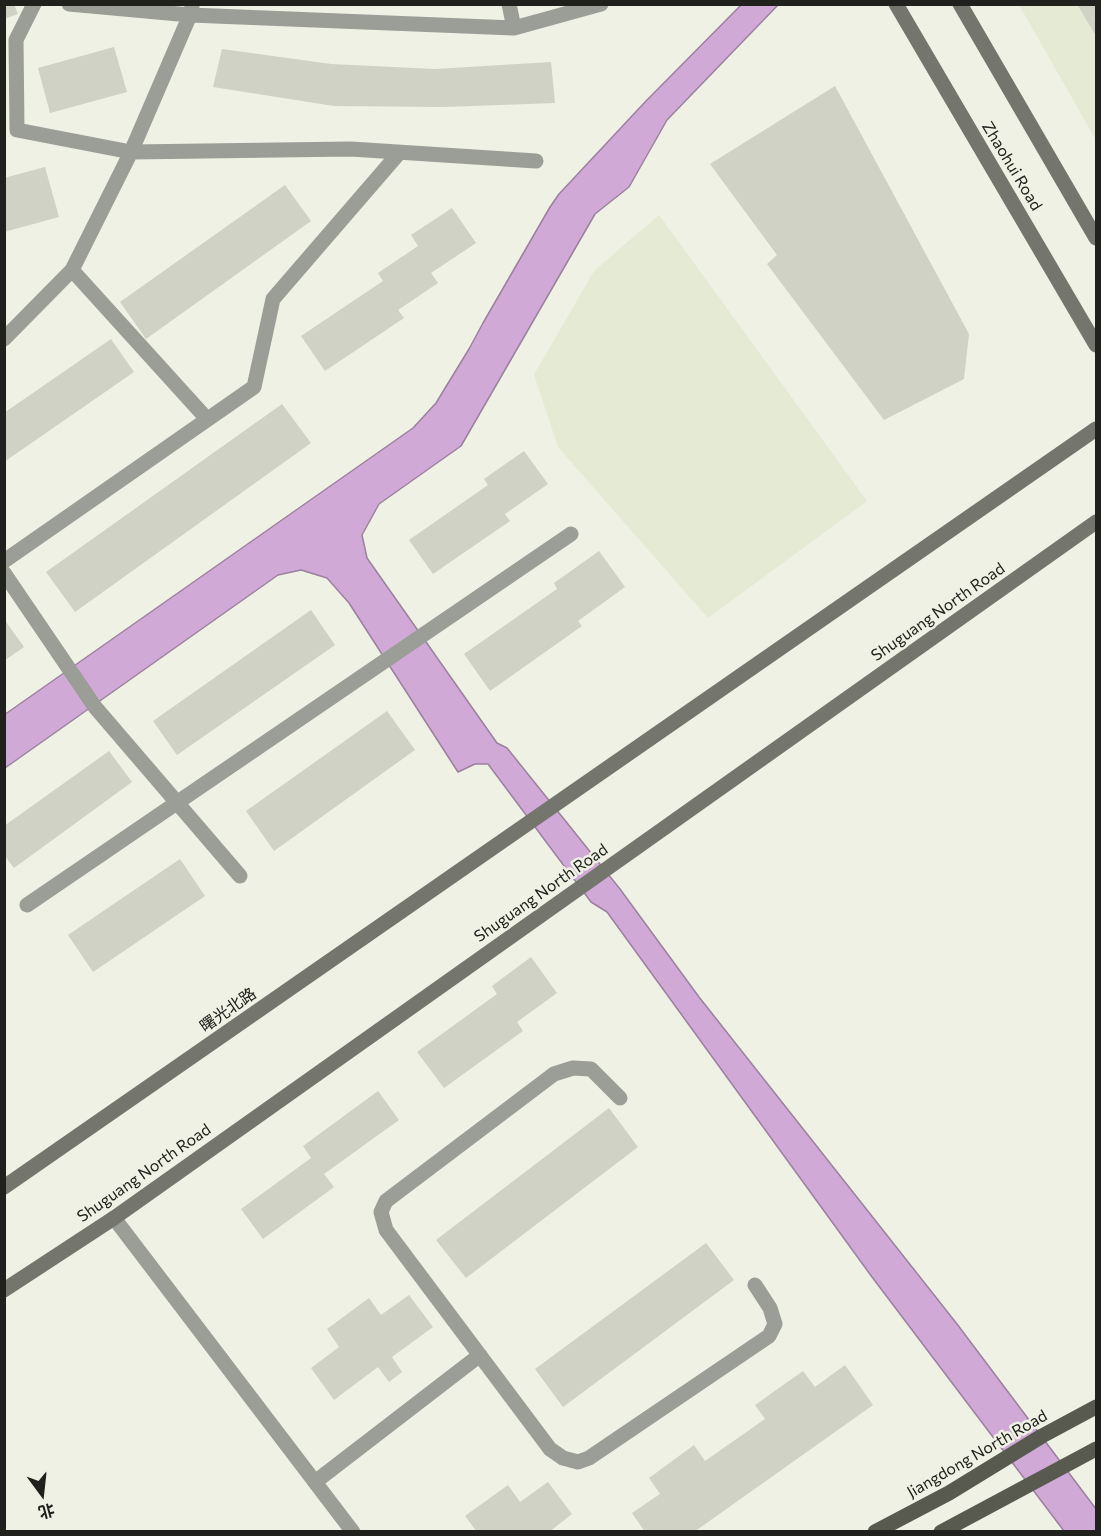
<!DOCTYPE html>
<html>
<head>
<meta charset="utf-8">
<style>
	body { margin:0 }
	#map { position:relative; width:1101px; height:1536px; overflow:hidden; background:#eef1e3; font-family:Commissioner,"Noto Sans SC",sans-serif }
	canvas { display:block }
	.frame { position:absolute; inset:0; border:6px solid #20211c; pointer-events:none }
	.north { position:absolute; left:12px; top:1464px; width:60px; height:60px; -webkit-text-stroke:4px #eef1e3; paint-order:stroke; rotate:165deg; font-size:16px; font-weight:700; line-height:24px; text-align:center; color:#20211c }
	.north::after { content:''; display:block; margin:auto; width:21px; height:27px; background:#20211c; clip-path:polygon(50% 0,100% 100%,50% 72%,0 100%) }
</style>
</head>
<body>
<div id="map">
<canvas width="1101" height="1536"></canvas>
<div class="frame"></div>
<div class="north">北</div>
</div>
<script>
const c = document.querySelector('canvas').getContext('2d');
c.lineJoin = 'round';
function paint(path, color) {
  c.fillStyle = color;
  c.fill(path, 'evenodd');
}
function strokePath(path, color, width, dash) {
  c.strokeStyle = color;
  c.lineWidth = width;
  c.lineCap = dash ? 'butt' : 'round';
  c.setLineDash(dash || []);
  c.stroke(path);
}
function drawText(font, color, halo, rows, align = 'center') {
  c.font = font + ' Commissioner,"Noto Sans SC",sans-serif';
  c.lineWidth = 5;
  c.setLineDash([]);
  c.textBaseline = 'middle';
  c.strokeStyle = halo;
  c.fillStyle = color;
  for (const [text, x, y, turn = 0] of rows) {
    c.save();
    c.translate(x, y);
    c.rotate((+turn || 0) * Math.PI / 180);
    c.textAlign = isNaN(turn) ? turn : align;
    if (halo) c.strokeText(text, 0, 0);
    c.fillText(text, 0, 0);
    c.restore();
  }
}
paint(new Path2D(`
	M1019 5H1096V140Z
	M659 215 867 501 708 618 558 447 534 375 594 271Z`), '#e5ead4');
const water = new Path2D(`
	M741 5H778L667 120 629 187 595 214 461 446 379 504 362 535 367 558 497 743 507 748 620 889 699 997 957 1324 1096 1509V1531H1064L872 1277 607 912 591 902 488 764H475L458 772 349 603 327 578 301 570 278 575 5 768 4 715 413 428 436 403 469 349 483 323 550 207 559 194 646 101Z`);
paint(water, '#d1a9d7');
strokePath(water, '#9c809f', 1.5);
paint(new Path2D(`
	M4 4H14L18 14 4 19Z
	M1077 4H1096V36Z
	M114 47 127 92 50 113 38 68Z
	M222 49 331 64 435 69 551 62 555 103 444 107 334 106 213 87Z
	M835 86 969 334 964 379 884 420 767 264 777 255 710 164Z
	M45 167 59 217 4 232V178Z
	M285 185 311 221 146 339 120 302Z
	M452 208 476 243 431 273 438 283 398 310 404 318 325 371 301 336 383 281 378 273 418 246 411 235Z
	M111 339 134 372 4 462V413Z
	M282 404 311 443 75 612 46 572Z
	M524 451 548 484 505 514 510 521 433 574 409 540 488 485 484 479Z
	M599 551 625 587 578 621 582 626 490 691 464 654 557 589 554 583Z
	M311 610 335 645 177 755 153 721Z
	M4 619 24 647 4 661Z
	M387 711 415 750 274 851 246 811Z
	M109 751 132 782 14 868 4 855V826Z
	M180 859 205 896 93 972 68 935Z
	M531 957 557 993 517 1022 523 1031 444 1088 417 1052 497 994 492 986Z
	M378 1091 399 1120 324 1174 334 1187 263 1239 241 1209 311 1158 303 1146Z
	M609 1108 638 1147 466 1278 436 1240Z
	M706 1243 734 1280 563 1407 535 1369Z
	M409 1295 433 1327 392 1357 402 1372 389 1382 378 1367 334 1400 311 1368 339 1347 327 1329 369 1298 381 1315Z
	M845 1365 873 1405 694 1532H645L632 1513 660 1494 649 1478 694 1445 705 1461 765 1419 755 1405 803 1371 815 1387Z
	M548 1482 572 1514 549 1532H477L465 1516 508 1485 520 1502Z`), '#cfd2c4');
strokePath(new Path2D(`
	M34 4 16 40 17 130 131 152 351 149 536 161
	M69 4 190 15 514 28 601 4
	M509 4 514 28
	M72 270 207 419
	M4 339 72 270 131 152 190 15 192 7
	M4 561 254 387 273 299 399 153
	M4 573 95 707 240 876
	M27 905 571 534
	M620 1098 591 1069 573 1068 554 1074 386 1201 381 1212 386 1230 550 1449 563 1458 578 1462 589 1458 769 1336 775 1324 770 1308 755 1285
	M315 1482 480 1355`), '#9b9d97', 15);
strokePath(new Path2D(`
	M114 1218 353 1532`), '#9b9d97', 15);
strokePath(new Path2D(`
	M896 4 1096 345
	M960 4 1096 238
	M4 1187 1096 429
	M4 1290 114 1218 1096 522`), '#74756d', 15);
strokePath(new Path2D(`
	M875 1532 949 1493 1042 1436 1096 1407
	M941 1532 1096 1449`), '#585a4f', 15);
drawText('16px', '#20211c', '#eef1e3', [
	["Zhaohui Road",1012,166,59],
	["Shuguang North Road",938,612,-35],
	["Shuguang North Road",541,893,-35],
	["曙光北路",228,1010,-35],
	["Shuguang North Road",144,1173,-35],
	["Jiangdong North Road",977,1454,-30]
]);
</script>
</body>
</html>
